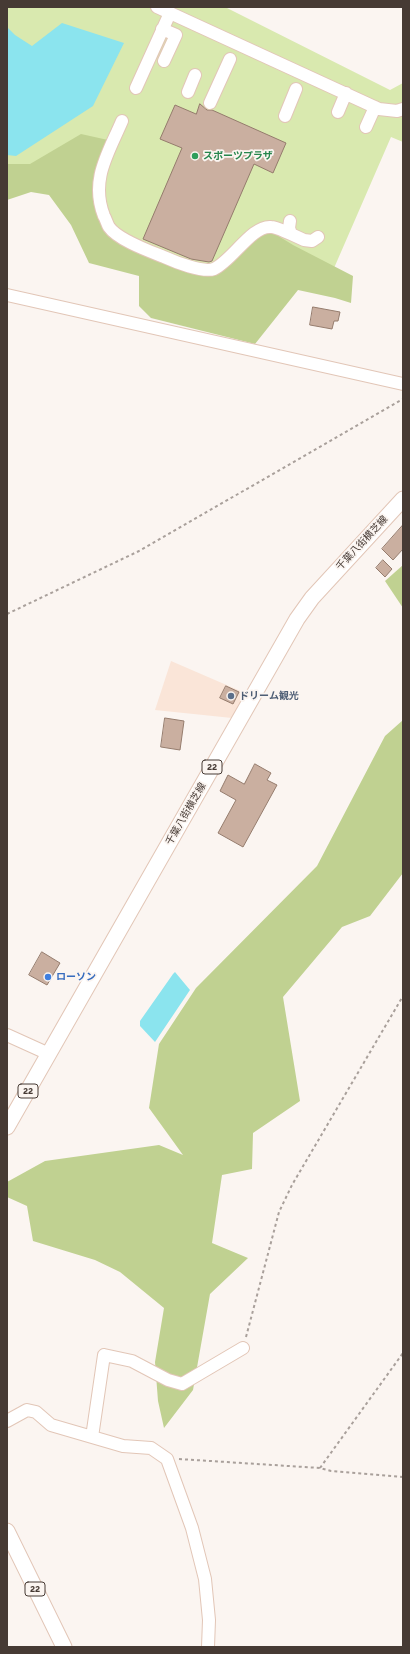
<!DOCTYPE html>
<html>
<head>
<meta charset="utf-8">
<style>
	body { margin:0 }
	#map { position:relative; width:410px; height:1654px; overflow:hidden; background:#fbf5f1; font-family:Raleway,sans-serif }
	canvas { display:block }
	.frame { position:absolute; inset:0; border:8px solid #463a34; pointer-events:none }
</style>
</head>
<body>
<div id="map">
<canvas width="410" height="1654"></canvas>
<div class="frame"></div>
</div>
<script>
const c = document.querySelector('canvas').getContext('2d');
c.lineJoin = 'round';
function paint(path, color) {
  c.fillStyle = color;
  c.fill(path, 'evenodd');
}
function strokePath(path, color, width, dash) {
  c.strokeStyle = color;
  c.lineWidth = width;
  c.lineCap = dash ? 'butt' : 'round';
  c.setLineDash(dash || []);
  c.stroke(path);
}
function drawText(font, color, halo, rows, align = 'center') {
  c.font = font + ' Raleway,"Noto Sans JP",sans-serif';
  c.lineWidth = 3.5;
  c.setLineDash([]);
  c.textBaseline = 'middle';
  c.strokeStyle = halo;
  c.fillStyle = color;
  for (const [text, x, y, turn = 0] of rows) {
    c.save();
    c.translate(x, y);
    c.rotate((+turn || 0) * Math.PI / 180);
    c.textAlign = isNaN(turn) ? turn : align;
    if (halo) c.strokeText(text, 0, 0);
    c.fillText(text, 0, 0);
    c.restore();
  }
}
paint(new Path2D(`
	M171 661 245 693 232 718 155 710Z`), '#fae5d8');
paint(new Path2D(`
	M7 7H225L390 90 403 83V142L391 137 331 275 185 276 74 197 7 170Z`), '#d9e9af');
paint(new Path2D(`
	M81 134 108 140 98 193 109 221 130 243 203 270 267 229 293 245 353 276 351 303 335 298 298 290 255 344 151 318 139 306V276L89 263 71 225 49 195 31 192 7 200V164H30Z
	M403 565V608L385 581Z
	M403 720V873L370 916 342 927 283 997 300 1101 253 1133 252 1169 222 1175 212 1243 248 1258 210 1294 193 1390 164 1428 158 1401 155 1362 164 1308 120 1272 95 1260 33 1241 27 1206 7 1197V1182L45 1161 159 1145 183 1155 149 1108 159 1044 196 988 317 866 385 736Z`), '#c0d191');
paint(new Path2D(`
	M62 23 124 43 93 106 16 156 7 155V27L15 35 32 46Z
	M175 972 190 990 155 1042 140 1026V1021L173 974Z`), '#8be4ee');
const building = new Path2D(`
	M200 104 207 110H212L286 143 273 173 254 164 212 261 209 262 191 259 143 239 182 148 160 139 175 105 196 114Z
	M313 307 340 312 338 321H334L332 329 310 325Z
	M403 525V549L393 560 382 549Z
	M383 560 392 569 385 577 376 568Z
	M226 686 239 692 233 704 220 698Z
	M165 718 184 721 180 750 161 747Z
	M255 764 271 773 267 780 277 785 243 847 218 833 236 800 220 791 228 775 244 784Z
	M42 952 60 963 47 985 29 975Z`);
paint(building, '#caafa0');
strokePath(building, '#957c6d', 1);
const minor = new Path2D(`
	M157 7 379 109 397 111 403 109
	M162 29 176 35 164 61
	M136 88 170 13
	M188 92 195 75
	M210 103 230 59
	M338 112 346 93
	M285 116 296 89
	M122 121C108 154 90 180 104 216 106 219 107 224 109 227 118 240 149 251 164 257 175 262 203 273 214 269 232 261 252 225 271 227 277 227 285 232 291 234
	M366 127 375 107
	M290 221 289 228 291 234 304 240 312 241 318 237
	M7 295 403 384
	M7 1035 49 1054
	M7 1421 27 1410 36 1412 51 1425 123 1446 151 1448 167 1459 192 1528 205 1579 209 1620 208 1647
	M92 1437 104 1355 132 1361 168 1380 182 1384 243 1348`);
const major = new Path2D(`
	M7 1127 297 619 312 598 403 499
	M7 1531 64 1647`);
strokePath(minor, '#e2c6b7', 14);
strokePath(major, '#e2c6b7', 17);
strokePath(new Path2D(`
	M7 614 139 551 403 399
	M246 1337 279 1212 292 1185 403 996
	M179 1459 320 1468 331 1471 403 1477
	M320 1468 403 1353`), '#a9a09b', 2, [3, 3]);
strokePath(minor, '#fff', 12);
strokePath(major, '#fff', 15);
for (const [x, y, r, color] of [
	[195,156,4,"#2e9e5b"],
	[231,696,4,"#5c6f8a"],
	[48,977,4,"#3f7fe0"]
]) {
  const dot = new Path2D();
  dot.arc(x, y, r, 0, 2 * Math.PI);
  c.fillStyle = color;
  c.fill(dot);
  strokePath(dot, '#fbf5f1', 1.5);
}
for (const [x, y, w] of [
	[212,767,20],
	[28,1091,20],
	[35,1589,20]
]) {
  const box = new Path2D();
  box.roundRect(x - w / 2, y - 7, w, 14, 3);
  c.fillStyle = '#fbf5f1';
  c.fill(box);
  strokePath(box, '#463a34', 1);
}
drawText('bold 9px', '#463a34', null, [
	["22",212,767],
	["22",28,1091],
	["22",35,1589]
]);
drawText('bold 10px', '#27864d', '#fbf5f1', [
	["スポーツプラザ",203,156]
], 'left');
drawText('10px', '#463a34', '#fbf5f1', [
	["千葉八街横芝線",362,543,-47],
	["千葉八街横芝線",186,814,-60]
]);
drawText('bold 10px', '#4e5e75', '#fbf5f1', [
	["ドリーム観光",239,696]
], 'left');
drawText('bold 10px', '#366cbe', '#fbf5f1', [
	["ローソン",56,977]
], 'left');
</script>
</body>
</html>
